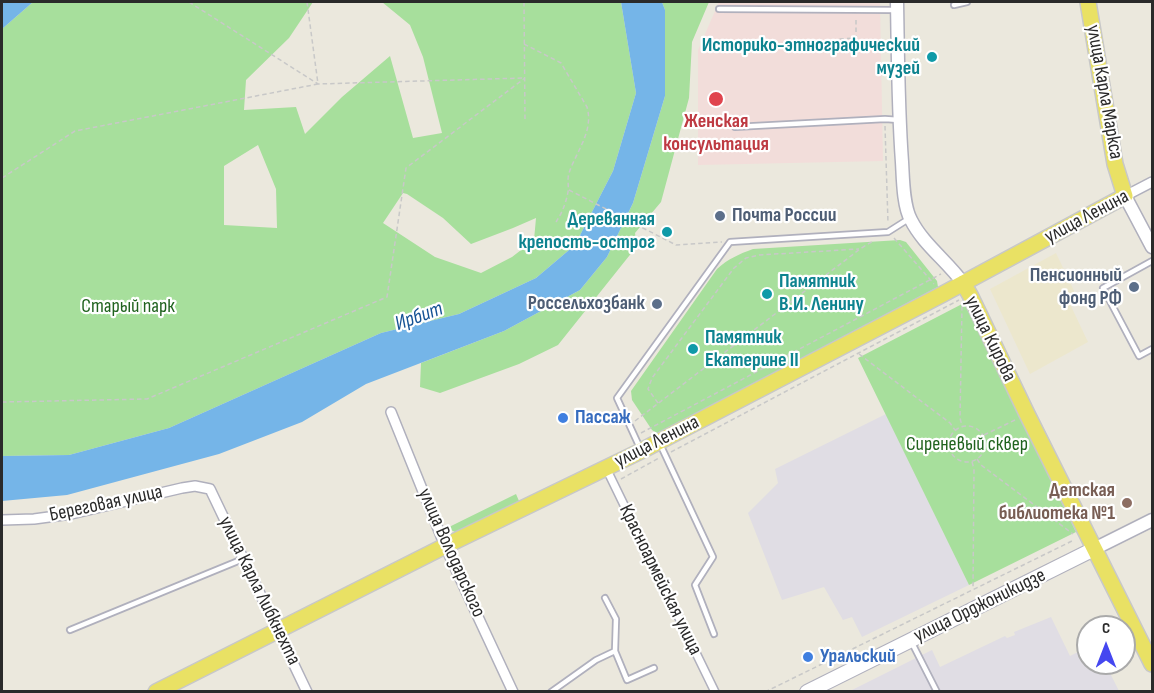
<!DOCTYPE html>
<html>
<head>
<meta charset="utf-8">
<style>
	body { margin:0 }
	#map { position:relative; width:1154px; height:693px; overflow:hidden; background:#ebe8dd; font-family:"Sofia Sans Condensed",sans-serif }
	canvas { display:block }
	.frame { position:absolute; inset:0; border:3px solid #2a2a2a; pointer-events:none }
	.north { position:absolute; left:1076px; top:615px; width:60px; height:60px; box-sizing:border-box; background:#fff; border:2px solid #aaa; border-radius:50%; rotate:0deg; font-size:16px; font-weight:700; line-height:24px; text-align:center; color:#2a2a2a }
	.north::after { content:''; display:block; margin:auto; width:21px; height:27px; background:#4547f0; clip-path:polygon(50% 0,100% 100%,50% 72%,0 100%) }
</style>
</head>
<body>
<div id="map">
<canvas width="1154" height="693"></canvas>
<div class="frame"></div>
<div class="north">С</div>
</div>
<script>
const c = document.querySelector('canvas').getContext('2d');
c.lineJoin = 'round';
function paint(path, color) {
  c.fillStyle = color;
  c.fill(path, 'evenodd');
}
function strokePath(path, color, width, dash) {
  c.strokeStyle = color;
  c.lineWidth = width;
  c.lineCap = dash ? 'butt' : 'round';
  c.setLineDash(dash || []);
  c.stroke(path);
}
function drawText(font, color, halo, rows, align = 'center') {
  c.font = font + ' "Sofia Sans Condensed",sans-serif';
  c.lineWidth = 4.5;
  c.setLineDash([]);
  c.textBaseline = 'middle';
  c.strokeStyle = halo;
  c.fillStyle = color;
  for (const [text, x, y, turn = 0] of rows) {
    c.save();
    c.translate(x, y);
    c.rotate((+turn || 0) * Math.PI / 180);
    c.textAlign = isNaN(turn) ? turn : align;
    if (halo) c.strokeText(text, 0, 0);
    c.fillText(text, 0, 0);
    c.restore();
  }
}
paint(new Path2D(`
	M886 414 969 585 862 637 852 617 843 620 824 587 782 600 748 513 778 483 775 469Z
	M1051 617 1070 656 1088 647V663H1105L1119 691 848 692 932 650 940 667 1005 636 1007 638 1015 635 1014 632Z`), '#e0dde4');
paint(new Path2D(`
	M1056 253 1077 297 1069 302 1088 342 1030 374 990 289Z`), '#ece7cd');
paint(new Path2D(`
	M719 2 880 3 883 161 698 165V50Z`), '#f2ddda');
paint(new Path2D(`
	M33 2H313L289 38 246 80 244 110 296 107 305 134 342 97 390 56 413 138 442 133 423 57 410 25 382 2H621L636 93 613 171 575 245 536 278 459 314 381 333 169 428 69 455 2 456V29ZM258 145 276 189 277 228 224 225V166ZM403 193 407 194 443 218 471 244 513 228 536 218 534 240 512 257 481 273 435 257 383 223Z
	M662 2H709L692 42 689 98 661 202 635 233 637 246 558 345 519 364 440 393 420 387 421 363 504 331 580 290 607 257 633 203 665 96V10Z
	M900 240 906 242 937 281 938 287 658 434 652 430 632 400 631 391 717 269C728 259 739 254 753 249Z
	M964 303 1076 532 969 585 858 358Z
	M516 494 519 501 461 531 455 532 447 528Z`), '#a7df9c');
paint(new Path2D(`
	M2 2H33L2 29Z
	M621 2H662L665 10V96L633 203 607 257 580 290 504 331 366 384 302 422 219 454 67 495 2 501V456L69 455 169 428 381 333 459 314 536 278 575 245 613 171 636 93Z`), '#75b5e8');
const service = new Path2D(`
	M954 5 967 2
	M719 9 895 10
	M735 127 885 119 899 120
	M1152 261 1103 288 1139 356 1152 349
	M660 444 713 557 695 585 714 634
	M640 448 617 398 730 242 888 232 910 218
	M605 598 616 619 615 651
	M70 630 243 559
	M911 641 937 692
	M551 692 596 660 615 651 627 680 654 668`);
const pedestrian = new Path2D(`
	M606 468 715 692`);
const minor = new Path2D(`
	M1125 196 1152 182
	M391 412 445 546 513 692
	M2 520 34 519 71 514 182 488 195 486 210 489 307 692`);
const tertiary = new Path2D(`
	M897 2C898 55 898 108 902 162 903 178 903 206 911 220 923 244 947 261 963 283
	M1125 196 1152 247
	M1094 549 1152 520`);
const secondary = new Path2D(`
	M807 692 1094 549`);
const primary = new Path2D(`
	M963 283 970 295 1027 414 1152 664
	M156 692 445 546 641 451 943 294 1125 196 1115 164 1088 2`);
strokePath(service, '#b0b0bd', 8);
strokePath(pedestrian, '#b0b0bd', 10);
strokePath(minor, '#b0b0bd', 12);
strokePath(tertiary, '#b0b0bd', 15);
strokePath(secondary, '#b0b0bd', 16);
strokePath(primary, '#c8c8c8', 18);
strokePath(new Path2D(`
	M189 2 318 84 524 78
	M524 2 525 119
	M524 44 561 63 587 107C594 131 576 152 569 173 567 180 569 186 568 192 566 203 562 213 556 222
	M837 44V41H840V39L856 38V18
	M885 126 888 223
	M2 178 75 131 318 84 307 2
	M569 190 676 245 722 242
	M894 238 934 284
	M962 306 960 418 962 426
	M859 354 950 423 955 430
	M2 402 147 399 387 297 406 168 525 78
	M658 403 648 389 652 378 734 268 746 258 759 255 859 249
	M635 421 860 249 873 241
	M949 444a18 18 0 1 1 36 0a18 18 0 1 1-36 0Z
	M641 433 941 274
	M984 435 1015 420
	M671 452 959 300
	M977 459 981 465 1073 534
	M972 462 974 469 973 589
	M621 479 659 458
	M765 692 1074 540`), '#c8c8c8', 1.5, [4.5, 3]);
strokePath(service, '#fff', 4.5);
strokePath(pedestrian, '#fff', 7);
strokePath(minor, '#fff', 9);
strokePath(tertiary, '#fff', 12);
strokePath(secondary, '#fff', 14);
strokePath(primary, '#e9e164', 15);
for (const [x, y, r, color] of [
	[932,57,6,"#0f9aa8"],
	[716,99,8,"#e0444e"],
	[720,216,6,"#5c6f8a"],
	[667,232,6,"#0f9aa8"],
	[1134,287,6,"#5c6f8a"],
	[767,294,6,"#0f9aa8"],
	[657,304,6,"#5c6f8a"],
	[693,349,6,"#0f9aa8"],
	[563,418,6,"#3f7fe0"],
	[1127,503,6,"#8d6e63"],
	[808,657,6,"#3f7fe0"]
]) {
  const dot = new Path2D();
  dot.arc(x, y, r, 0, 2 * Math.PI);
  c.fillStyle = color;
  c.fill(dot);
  strokePath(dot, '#fff', 2);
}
drawText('bold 20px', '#0d838f', '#fff', [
	["Историко-этнографический",920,46],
	["музей",920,69],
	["Деревянная",655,220],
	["крепость-острог",655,243],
	["Памятник",779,282,"left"],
	["В.И. Ленину",779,305,"left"],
	["Памятник",705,338,"left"],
	["Екатерине II",705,361,"left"]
], 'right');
drawText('20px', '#2a2a2a', '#fff', [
	["улица Карла Маркса",1104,92,80],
	["улица Ленина",1087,217,-28],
	["улица Кирова",990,339,64],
	["улица Ленина",657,442,-27],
	["Береговая улица",106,504,-12],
	["улица Володарского",451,553,66],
	["Красноармейская улица",660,580,64],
	["улица Карла Либкнехта",259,591,64],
	["улица Орджоникидзе",980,606,-26]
]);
drawText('bold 20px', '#be3a42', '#fff', [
	["Женская",716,122],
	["консультация",716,145]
]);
drawText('bold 20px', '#4e5e75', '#fff', [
	["Почта России",732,216,"left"],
	["Пенсионный",1122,276],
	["фонд РФ",1122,299],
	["Россельхозбанк",645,304]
], 'right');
drawText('20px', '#20631e', '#fff', [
	["Старый парк",128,307],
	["Сиреневый сквер",967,445]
]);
drawText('bold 20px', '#366cbe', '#fff', [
	["Пассаж",575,418],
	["Уральский",820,657]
], 'left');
drawText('bold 20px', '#785e54', '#fff', [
	["Детская",1115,491],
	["библиотека №1",1115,514]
], 'right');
drawText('italic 21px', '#145294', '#fff', [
	["Ирбит",419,317,-20]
]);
</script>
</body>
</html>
